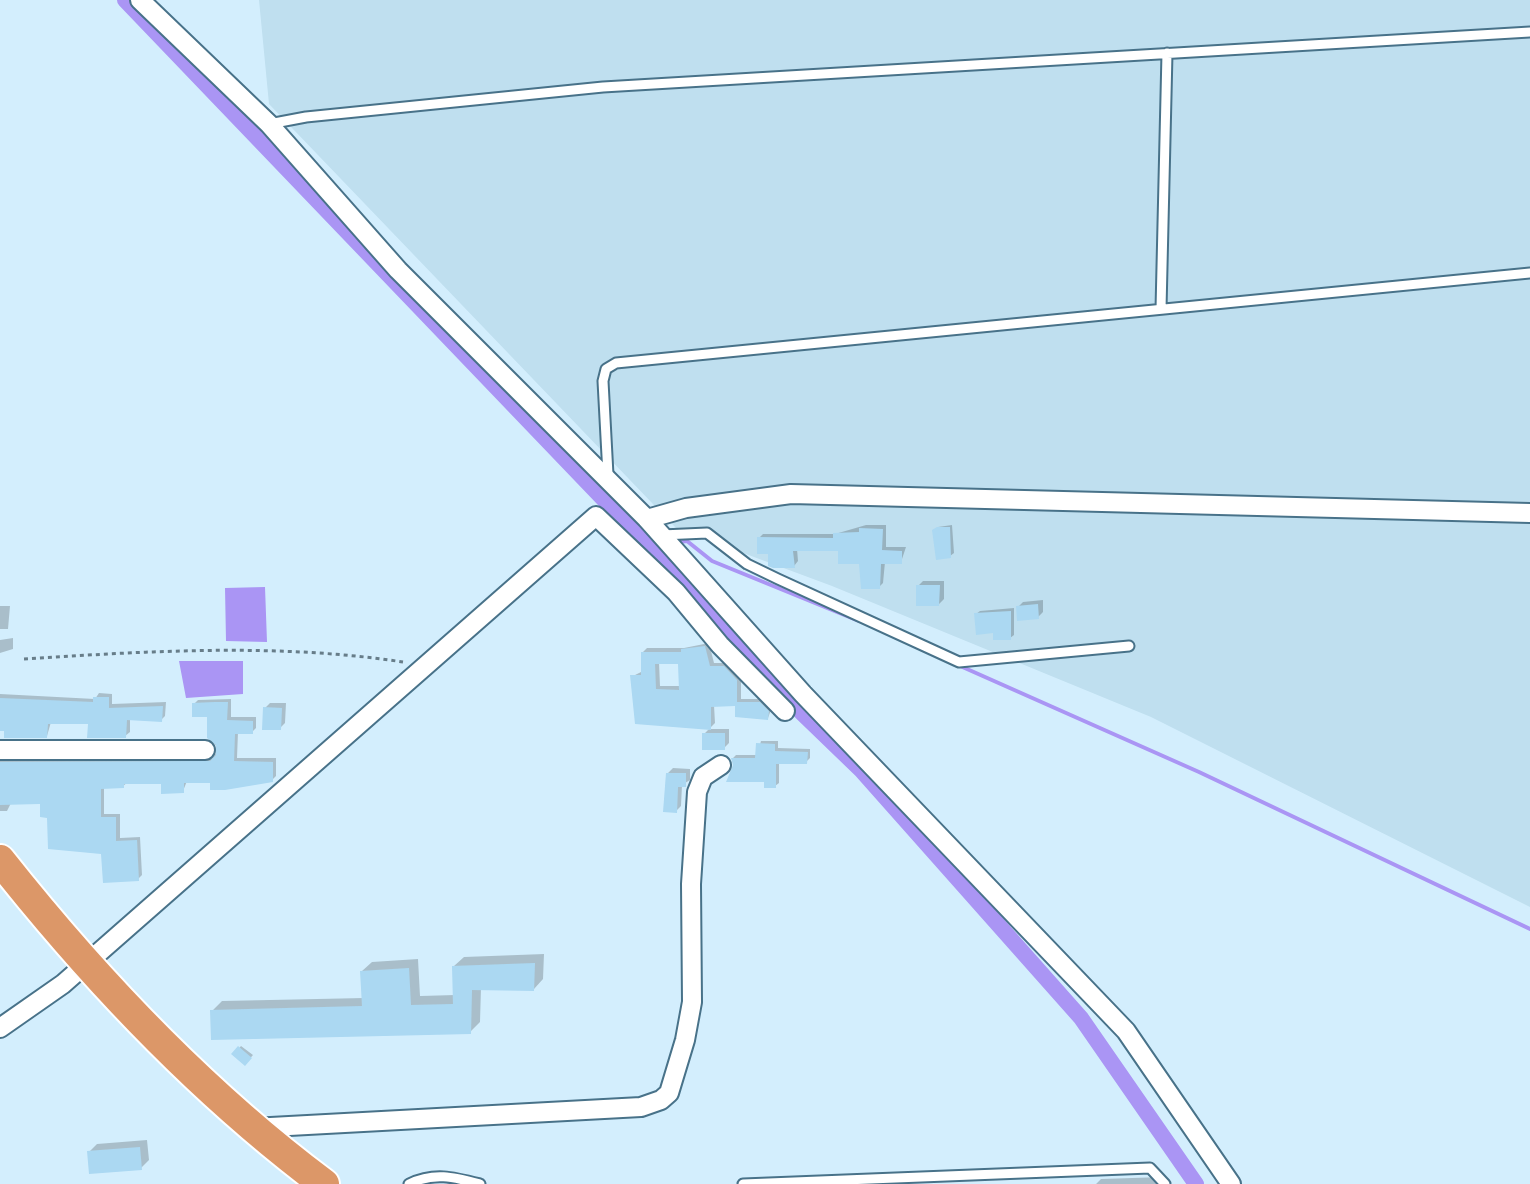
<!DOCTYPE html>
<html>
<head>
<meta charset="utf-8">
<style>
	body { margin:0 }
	canvas { display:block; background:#d3eefd }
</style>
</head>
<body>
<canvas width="1530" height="1184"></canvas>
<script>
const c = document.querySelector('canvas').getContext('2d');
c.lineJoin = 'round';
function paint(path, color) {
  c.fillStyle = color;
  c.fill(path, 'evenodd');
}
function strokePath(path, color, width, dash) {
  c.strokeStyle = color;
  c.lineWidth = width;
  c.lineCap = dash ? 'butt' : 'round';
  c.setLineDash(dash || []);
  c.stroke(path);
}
paint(new Path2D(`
	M259 0H1530V907L1151 717 832 586 676 528 269 104Z`), '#bfdfef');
paint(new Path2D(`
	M265 587 267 642 226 641 225 588Z
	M179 661H243V694L186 698Z`), '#aa95f4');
paint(new Path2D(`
	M866 525H886V547H906L901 562H885L883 583 879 587 860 562 840 549H797L798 561 794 566 770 552 759 538 763 534H835Z
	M952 525 954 553 950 556 938 527Z
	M923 581H944V599L939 604 918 586Z
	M1043 600V612L1038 617 1018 607 1023 602Z
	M0 606H10L8 629H0Z
	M1014 608V635L1010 638 995 631 976 614 980 611Z
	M13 638V649L0 653V640Z
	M709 643 714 663H729L741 675V699H764L772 707 768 718 737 704 714 705 715 723 710 728 633 676 643 671V652L647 648H684ZM659 662H680L681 686H660Z
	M99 693 112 694V704L166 702 165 716 161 720 130 719V732L125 736 90 722H51L47 736 0 729V694L95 699Z
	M231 699V717H256V728L252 732H238L237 758H276V776L272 780 187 781 183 791 163 782H128L123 786 104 787V814H120V838L140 837 142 875 138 879 49 816 42 801 11 803 7 811H0V755L5 759H212L219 749 209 738V715L194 704 198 700Z
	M270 703H286L285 723 280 728 265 708Z
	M709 729H729V743L724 748 704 734Z
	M761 741H778V748L810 749V758L806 762H779V783L775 786 735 765 733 758 736 755H757Z
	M673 768 690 769V780L682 785 681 806 676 811 668 773Z
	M544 954 543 979 534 989 481 988 480 1022 470 1032 212 1011 222 1001 364 998 362 971 372 962 418 959 420 996 455 995 454 966 464 957Z
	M241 1046 253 1055 245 1064 234 1054Z
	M147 1140 149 1160 141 1168 89 1152 97 1144Z
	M1163 1177 1170 1184H1096L1101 1179Z`), '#0003');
strokePath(new Path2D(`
	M679 542 687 541 712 561 859 621
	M958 665 1199 772 1530 929`), '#aa95f4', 4);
strokePath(new Path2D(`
	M125 0 610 506 803 714 861 770 1081 1018 1196 1184`), '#aa95f4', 16);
paint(new Path2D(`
	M937 527H950L951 558 936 560 932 530Z
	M859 528 883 529 882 550 902 551V564H881L880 589H861L859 564H838V551H793L795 568H773L768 566V554H757V537L833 538V533L859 532Z
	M916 585H940L939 606H916Z
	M1038 604 1039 619 1017 621 1016 606Z
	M1011 611V640H993V633L976 635 974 613Z
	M705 646 710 666H724L737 680V702H760L769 711 768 720 735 717V706L711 707V730L635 724 630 675H641V652H681V649ZM655 664H678L679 690 656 689Z
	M93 697H109V708L163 706 162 722 127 720 126 738H87L88 724H48L47 738H4V731H0V698L93 702Z
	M215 702H228L227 720 253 721V734H235L234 761 273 762V782L225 790H210V783H184V793L161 794V784H124V788L101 789V817H116V841L137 840 139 881 103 883 101 854 48 849 47 818 40 817V804L0 805V762L210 761 216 755V745L207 738V717H192V703Z
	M263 707 282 708 281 730H262Z
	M702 733H725V750H702Z
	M756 743 775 744V751L808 752 807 764H776V788H764V782H726L733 765 731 758H755Z
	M666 773H686V787H678L677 813 663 812Z
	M535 963 534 991 472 990 471 1034 211 1040 210 1010 362 1006 360 971 409 968 411 1005 453 1004 452 966Z
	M238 1046 252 1058 245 1066 231 1054Z
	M140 1147 142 1170 89 1174 87 1151Z`), '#abd8f2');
const service = new Path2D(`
	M269 124 306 117 603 87 1530 32
	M1161 309 1167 53
	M608 475 603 381 606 369 616 363 1530 273
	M662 535 707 533 747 564 778 579 959 662 1129 646
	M409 1184C434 1172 453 1177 480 1184
	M743 1184 1150 1168 1165 1184`);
const minor = new Path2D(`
	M140 0 269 124 398 270 647 519 803 694 1126 1031 1231 1184
	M647 519 686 508 791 494 1530 513
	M0 750H205
	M0 1028 63 984 596 516 676 592 720 645 785 711
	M252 1128 641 1107 661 1100 669 1093 685 1040 692 1002 691 884 697 792 703 777 721 765`);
const trunk = new Path2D(`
	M0 860C95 980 201 1092 324 1184`);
strokePath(service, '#487289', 13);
strokePath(minor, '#487289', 22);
strokePath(trunk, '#fff', 34);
strokePath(new Path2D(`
	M24 659C150 651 278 643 403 662`), '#677d89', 3, [4, 4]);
strokePath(service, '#fff', 9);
strokePath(minor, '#fff', 18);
strokePath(trunk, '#dc9768', 30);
</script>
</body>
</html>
